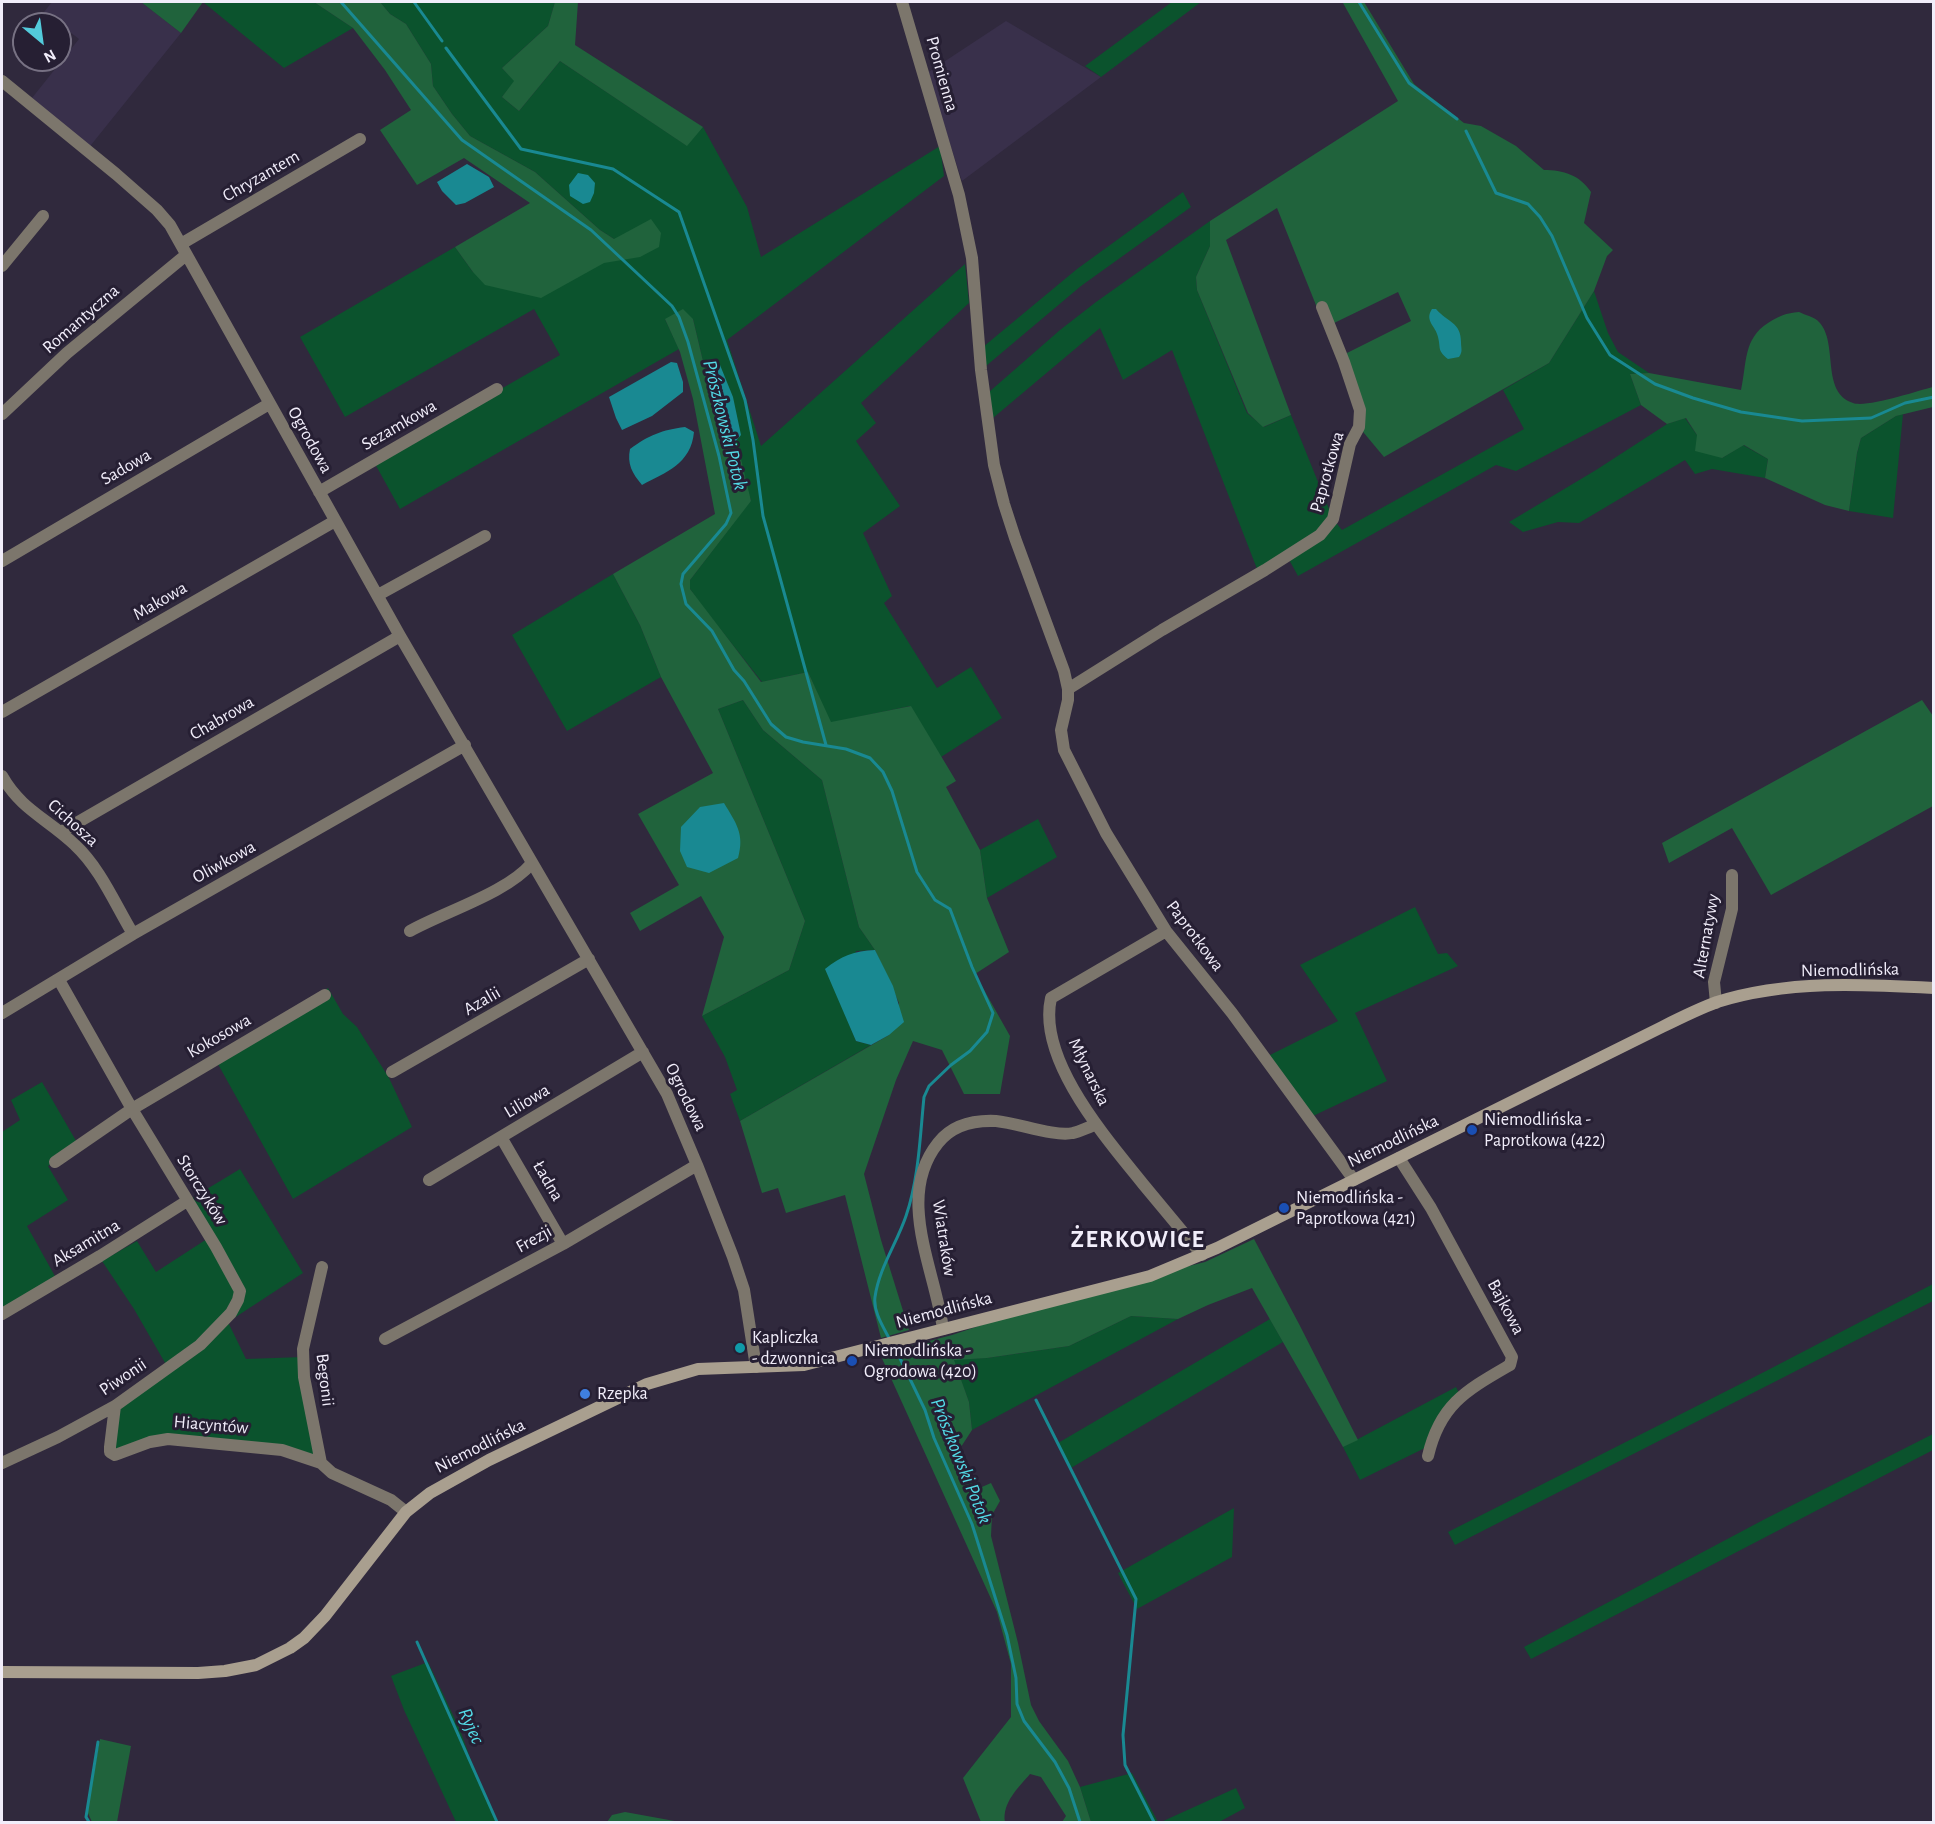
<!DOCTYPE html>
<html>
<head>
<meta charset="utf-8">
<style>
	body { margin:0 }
	#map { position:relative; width:1935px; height:1824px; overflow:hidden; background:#30293d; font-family:"Alegreya Sans",sans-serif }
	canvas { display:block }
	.frame { position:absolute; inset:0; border:3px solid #f1edfa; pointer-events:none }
	.north { position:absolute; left:12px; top:12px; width:60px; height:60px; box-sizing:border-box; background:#261f33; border:2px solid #777183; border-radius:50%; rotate:151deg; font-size:16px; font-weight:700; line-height:24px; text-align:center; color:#f1edfa }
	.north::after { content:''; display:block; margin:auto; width:21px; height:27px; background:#53cbdb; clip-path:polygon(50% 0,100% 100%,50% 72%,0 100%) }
</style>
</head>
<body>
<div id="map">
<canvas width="1935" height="1824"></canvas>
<div class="frame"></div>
<div class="north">N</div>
</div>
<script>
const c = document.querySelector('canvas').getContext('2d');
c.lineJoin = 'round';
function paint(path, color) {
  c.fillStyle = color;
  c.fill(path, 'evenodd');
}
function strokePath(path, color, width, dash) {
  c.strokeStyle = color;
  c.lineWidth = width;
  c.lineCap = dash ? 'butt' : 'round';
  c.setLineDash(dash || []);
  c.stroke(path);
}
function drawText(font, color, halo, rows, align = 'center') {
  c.font = font + ' "Alegreya Sans",sans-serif';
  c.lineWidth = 6;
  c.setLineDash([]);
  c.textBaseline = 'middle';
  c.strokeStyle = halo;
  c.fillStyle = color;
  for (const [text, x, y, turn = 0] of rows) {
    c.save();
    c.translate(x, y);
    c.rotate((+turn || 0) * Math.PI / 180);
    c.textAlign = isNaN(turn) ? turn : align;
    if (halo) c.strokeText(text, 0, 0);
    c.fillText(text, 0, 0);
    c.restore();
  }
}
paint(new Path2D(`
	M52 2H141L181 33 87 150 28 103 79 39 44 12Z
	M1006 21 1101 77 962 181 927 73Z`), '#39304b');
paint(new Path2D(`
	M203 2H314L353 28 284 68Z
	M380 2H555L548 26 502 68 515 81 502 97 519 111 560 61 686 145 703 127 747 207 761 257 940 146 944 176 727 340 761 446 965 264 969 303 861 403 876 423 856 441 900 506 863 533 892 596 884 603 937 688 971 667 1002 718 941 757 910 706 830 723 808 672 762 682 702 606 690 589V580L751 500 727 447 716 416 693 319H665L679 349 400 509 374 462 560 355 534 309 345 417 300 337 455 247 473 272 614 239 600 230 535 172 470 136 452 114 433 86 431 64 406 24 390 14Z
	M1172 2H1201L1101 77 1085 66Z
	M1183 192 1191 207 1081 286 986 366 983 347 1077 269Z
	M1210 221V246L1196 277 1197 290 1247 413 1264 427 1291 415 1333 519 1342 530 1524 429 1503 390 1549 363 1594 291 1608 333 1618 352 1649 373 1630 374 1641 405 1516 471 1496 465 1298 576 1287 556 1259 574 1172 350 1123 380 1100 328 993 418 989 392 1060 330 1096 302Z
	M1903 414 1893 518 1849 511 1857 453 1861 438 1896 416Z
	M1685 418 1697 435 1722 458 1743 445 1768 459 1765 478 1712 469 1695 474 1685 460 1579 523 1558 522 1523 532 1509 522 1596 470 1667 424Z
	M613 574 640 625 661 677 567 731 512 635Z
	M743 700 763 730 822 780 859 927 875 950 856 951 843 1009 856 1041 871 1045 740 1121 730 1094 737 1090 725 1057 702 1016 789 970 805 921 718 709Z
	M1038 819 1057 857 987 898 980 850Z
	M1415 907 1438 954 1447 953 1458 966 1355 1013 1387 1081 1313 1116 1264 1058 1338 1021 1300 965Z
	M328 988 343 1014 357 1027 389 1078 412 1127 293 1199 214 1057Z
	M42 1082 79 1146 48 1166 68 1200 27 1226 56 1278 2 1309V1132L20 1120 11 1100Z
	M240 1169 303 1273 228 1322 246 1359 303 1357 321 1463 282 1450 168 1439 115 1455V1406L168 1368 134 1309 102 1261 137 1241 156 1272 210 1237 187 1201Z
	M1933 1284V1301L1455 1545 1448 1532 1766 1371Z
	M1131 1316 1178 1319 972 1430 969 1402 953 1359 987 1358 1069 1346Z
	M1270 1319 1283 1342 1071 1468 1058 1443Z
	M1456 1387 1461 1397 1431 1445 1360 1480 1343 1447Z
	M1933 1434V1450L1531 1659 1524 1647 1765 1519Z
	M1234 1508 1232 1557 1137 1609 1118 1573Z
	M428 1662 460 1730 481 1788 498 1822H456L404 1710 391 1676Z
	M1132 1773 1158 1822H1091L1080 1787Z
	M1236 1788 1245 1808 1219 1822H1161Z`), '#0b532d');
paint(new Path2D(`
	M141 2H207H203L181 33Z
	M314 2H380L390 14 406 24 431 64 433 86 452 114 470 136 535 172 600 230 614 239 651 219 661 233 659 247 640 257 604 263 541 298 485 285 473 272 455 247 530 203 464 158 417 185 380 130 411 110 385 70 353 28Z
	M555 2H578L575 45 703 127 687 146 560 61 519 111 502 97 514 81 502 68 548 26Z
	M1346 2H1364L1414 84 1464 123 1481 126 1516 146 1544 170C1563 170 1580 175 1591 192L1584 223 1613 250 1607 256 1594 291 1549 363 1384 457 1359 427 1345 354 1411 321 1398 292 1332 324 1326 330 1277 208 1226 240 1291 415 1263 427 1248 413 1197 290 1196 277 1210 246V221L1398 101 1343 3Z
	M683 309 693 319 716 416 727 447 740 455 751 501 690 580V589L761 682 808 672 831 722 911 706 956 781 946 787 980 850 987 898 1009 952 975 974 1010 1036 1000 1094H964L942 1050 913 1041 896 1080 864 1174 881 1240 909 1330 881 1338 845 1195 786 1213 778 1188 762 1193 740 1121 889 1035 899 1003 875 950 859 927 822 780 763 730 743 700 718 709 805 921 789 970 702 1016 724 937 701 896 640 931 630 913 679 885 638 814 713 773 661 677 640 625 613 574 715 514 693 399 680 352 665 319Z
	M1799 312C1805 315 1815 317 1819 322 1839 343 1820 392 1853 403 1866 408 1917 391 1933 387V407L1896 416 1861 438 1857 453 1849 511 1825 505 1765 478 1768 459 1744 445 1722 458 1695 451 1697 435 1686 418 1667 424 1641 405 1630 374 1649 373 1741 390C1747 363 1743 339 1768 323 1779 316 1786 313 1799 312Z
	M1922 700 1933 716V806L1771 895 1732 828 1669 863 1662 843Z
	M1254 1239 1299 1324 1358 1440 1343 1447 1252 1288 1208 1305 1178 1319 1131 1316 1069 1346 987 1358 954 1360 969 1402 972 1430 959 1450 975 1490 991 1483 1000 1501 992 1515 991 1536 1018 1643 1031 1705 1039 1721 1068 1761 1080 1787 1091 1822H1062L1066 1816 1041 1777 1030 1774C1018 1788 1002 1803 1005 1822H981L963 1778 1011 1717V1664L997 1612 880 1354 952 1335 1062 1298 1205 1262Z
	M100 1739 131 1746 117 1822H92L87 1811Z
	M625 1812 680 1822H607L612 1815Z`), '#20633c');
paint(new Path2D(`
	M467 164 489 177 494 187 465 203 456 205 442 191 437 182Z
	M578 173 588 175 595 183 594 193 590 202 583 204 570 196 569 185Z
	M1432 309H1436C1448 323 1461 322 1461 342 1461 349 1463 351 1459 357L1448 359C1437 350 1441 349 1438 337 1436 326 1424 321 1432 309Z
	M671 362 677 363 683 382V392L652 416 622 430 616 418 609 397Z
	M720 365 733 397 741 435 735 442 730 443C722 427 708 393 711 376 712 370 716 368 720 365Z
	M685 427 694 432C691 464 666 472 642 485 632 473 627 464 630 449 649 435 662 430 685 427Z
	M724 803C736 823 745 834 738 858L709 873 687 867 680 851 681 827 700 807Z
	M875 950 893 986 904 1022 889 1035 871 1045 856 1041 825 969C841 956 854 951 875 950Z`), '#198992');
strokePath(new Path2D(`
	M341 2 462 140 591 230 672 306 679 317 688 342 719 456 731 513 726 524 683 574 681 584 686 604 712 631 734 670 744 681 771 724 786 737 803 742 846 749 870 758 883 772 892 791 917 872 935 900 950 909 972 967 993 1013 987 1032 970 1051 951 1065 929 1086 924 1097C920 1136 919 1178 906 1216 897 1243 879 1268 875 1297 873 1312 884 1328 890 1340
	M414 2 442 41
	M1359 2 1409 83 1457 119
	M446 48 521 149 613 169 679 212 745 400 753 440 763 516 826 745
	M1466 131 1496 193 1528 204 1540 217 1552 236 1587 318 1610 355 1655 384 1693 398 1741 412 1802 421 1871 418 1905 403 1934 397
	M894 1346 925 1410 934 1438 972 1524 1007 1635 1016 1678 1017 1704 1024 1721 1055 1762 1069 1788 1080 1822
	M1036 1400 1136 1599 1123 1735 1125 1765 1154 1822
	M417 1642 497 1822
	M89 1822 86 1817 98 1742`), '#198992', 3);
strokePath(new Path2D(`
	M902 2 959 195 972 258 981 370 994 465 1004 504 1015 538 1064 671 1068 689V700L1061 730 1064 750 1106 833 1166 931 1232 1013 1354 1180
	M2 81 116 174 157 210 170 225 400 636 667 1094 697 1165 733 1257 744 1290 756 1367
	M181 244 360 139
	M2 266 43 216
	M2 414 67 353 186 255
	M319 492 497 389
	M2 561 269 404
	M378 595 485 536
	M1068 689 1162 630 1265 570 1320 535 1333 519 1350 444 1359 427 1360 410 1344 362 1322 307
	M2 712 335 521
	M2 776C21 810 48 819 75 845 100 868 115 904 133 934
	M61 832 400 636
	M410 931C446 911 507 893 532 863
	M1166 931 1051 998C1037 1060 1107 1139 1143 1184 1163 1208 1182 1231 1202 1255
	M1716 1003 1714 982 1732 909V875
	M2 1013 133 934 465 745
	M392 1072 589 959
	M501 1137 563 1244
	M1399 1158 1431 1208 1512 1357 1510 1365C1467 1390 1440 1404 1428 1456
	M55 1162 132 1109 325 995
	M429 1180 643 1052
	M2 1314 100 1256 187 1201
	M943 1329C935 1269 895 1197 938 1143 952 1125 974 1120 996 1121 1018 1123 1054 1137 1073 1133 1080 1132 1088 1127 1095 1125
	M385 1339 563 1244 697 1165
	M115 1406 110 1447V1452L115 1455 150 1442 168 1439 282 1450 321 1463 332 1473 391 1500 406 1512
	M2 1463 58 1437 115 1406 200 1345 231 1313 238 1300 240 1291 216 1247 132 1109 59 980
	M321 1463 304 1377 303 1349 322 1267`), '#7c766c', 12);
strokePath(new Path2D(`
	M2 1672 198 1673 225 1671 256 1665 290 1648 304 1638 325 1616 406 1512 430 1493 489 1460 647 1384 698 1369 804 1365 1150 1276 1217 1248 1662 1027C1680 1018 1698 1009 1717 1002 1787 980 1862 984 1934 988`), '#a99f8f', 12);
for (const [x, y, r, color] of [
	[1472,1130,6,"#1a4fb4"],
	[1284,1208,6,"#1a4fb4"],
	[740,1348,6,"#0f9aa8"],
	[852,1361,6,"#1a4fb4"],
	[585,1394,6,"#3f7fe0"]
]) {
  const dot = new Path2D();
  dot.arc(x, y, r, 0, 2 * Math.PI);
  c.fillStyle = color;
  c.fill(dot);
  strokePath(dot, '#261f33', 2);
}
drawText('18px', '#f1edfa', '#261f33', [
	["Promienna",942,74,74],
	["Chryzantem",261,176,-30],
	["Romantyczna",81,319,-41],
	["Sezamkowa",399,425,-30],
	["Ogrodowa",310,440,61],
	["Sadowa",126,467,-30],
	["Paprotkowa",1327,472,-74],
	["Makowa",160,601,-30],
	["Chabrowa",222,718,-30],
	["Cichosza",73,823,42],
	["Oliwkowa",224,862,-29],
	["Paprotkowa",1195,936,53],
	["Alternatywy",1706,936,-80],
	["Niemodlińska",1850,970,-1],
	["Azalii",482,1001,-30],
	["Kokosowa",219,1036,-30],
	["Młynarska",1089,1072,64],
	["Ogrodowa",686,1097,64],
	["Liliowa",527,1101,-31],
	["Niemodlińska",1393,1141,-26],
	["Ładna",548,1181,60],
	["Storczyków",202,1190,58],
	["Wiatraków",944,1238,81],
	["Frezji",534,1239,-29],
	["Aksamitna",86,1243,-31],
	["Bajkowa",1506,1307,62],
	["Niemodlińska",944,1310,-15],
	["Piwonii",123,1377,-34],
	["Begonii",325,1380,83],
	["Hiacyntów",211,1425,5],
	["Niemodlińska",480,1446,-27]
]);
drawText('18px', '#f1edfa', '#261f33', [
	["Niemodlińska -",1484,1120],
	["Paprotkowa (422)",1484,1141],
	["Niemodlińska -",1296,1198],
	["Paprotkowa (421)",1296,1219],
	["Kapliczka",752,1338],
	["- dzwonnica",752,1359],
	["Niemodlińska -",864,1351],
	["Ogrodowa (420)",864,1372],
	["Rzepka",597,1394]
], 'left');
drawText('italic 20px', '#53dbe7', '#261f33', [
	["Prószkowski Potok",725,425,76],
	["Prószkowski Potok",961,1461,68],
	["Ryjec",471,1726,66]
]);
c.letterSpacing = '1.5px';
drawText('bold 24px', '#f1edfa', '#261f33', [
	["ŻERKOWICE",1138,1240]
]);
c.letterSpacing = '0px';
</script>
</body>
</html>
